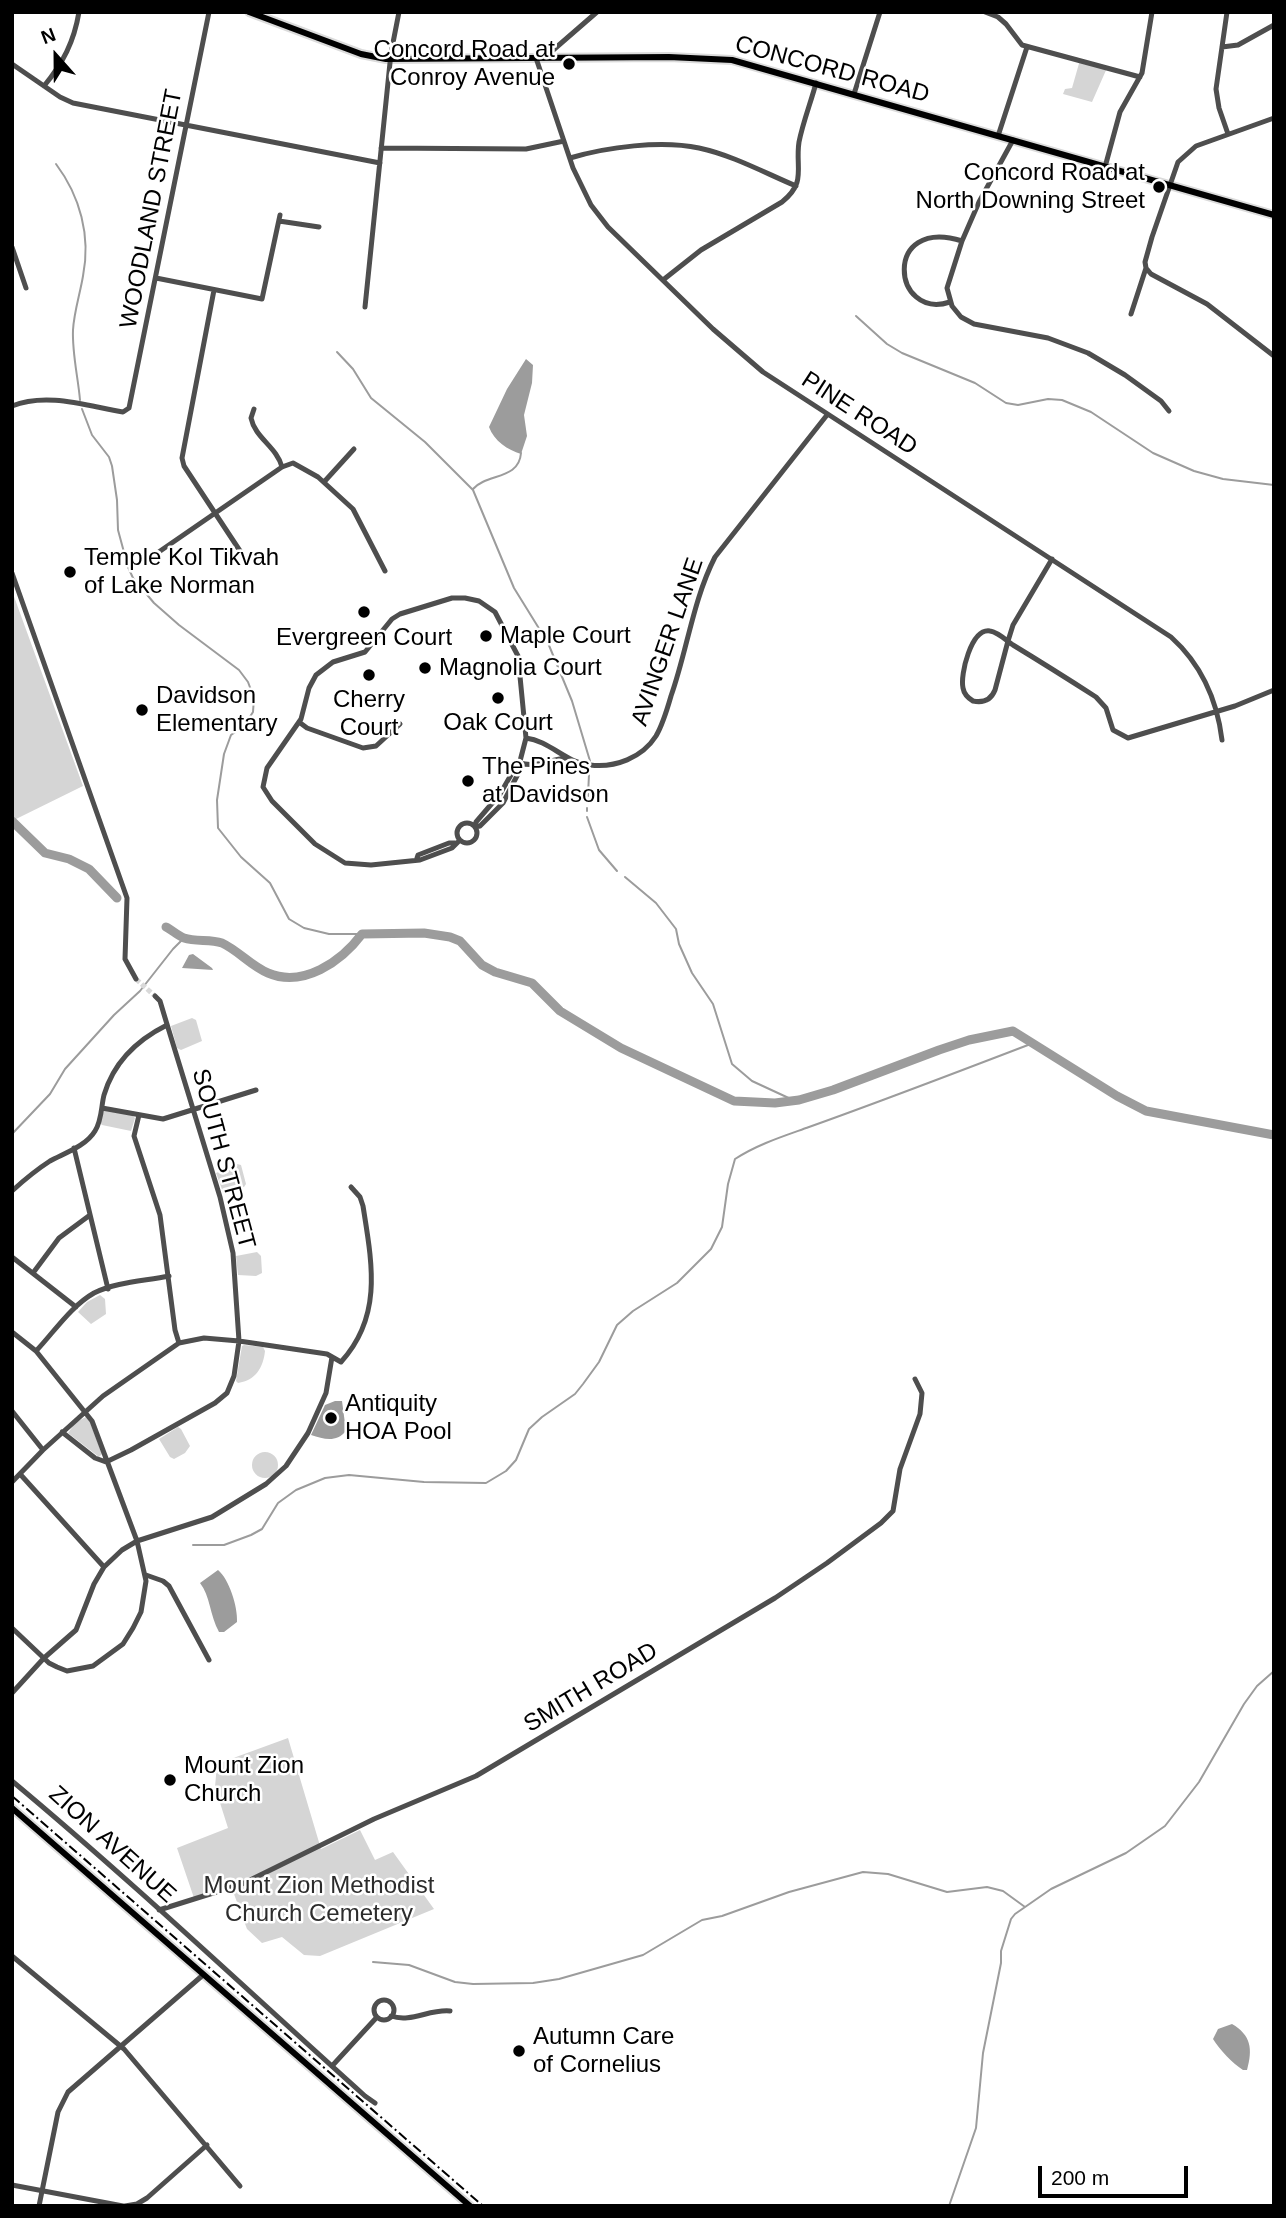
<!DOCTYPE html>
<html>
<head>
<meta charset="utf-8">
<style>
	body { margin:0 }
	#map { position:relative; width:1286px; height:2218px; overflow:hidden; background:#fff; font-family:Arial,sans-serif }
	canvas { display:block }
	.frame { position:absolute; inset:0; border:14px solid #000; pointer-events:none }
	.north { position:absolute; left:21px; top:21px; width:70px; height:70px; -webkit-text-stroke:5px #fff; paint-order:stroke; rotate:339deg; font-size:19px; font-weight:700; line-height:28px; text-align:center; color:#000 }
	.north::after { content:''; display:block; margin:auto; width:24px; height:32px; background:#000; clip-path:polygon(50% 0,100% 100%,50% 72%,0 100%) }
	.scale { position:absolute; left:1038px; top:2166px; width:150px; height:32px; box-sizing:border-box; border:4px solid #000; border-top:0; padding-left:9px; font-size:21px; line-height:24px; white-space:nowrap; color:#000; -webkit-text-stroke:5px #fff; paint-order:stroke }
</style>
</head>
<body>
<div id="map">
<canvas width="1286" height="2218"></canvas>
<div class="frame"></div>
<div class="north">N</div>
<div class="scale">200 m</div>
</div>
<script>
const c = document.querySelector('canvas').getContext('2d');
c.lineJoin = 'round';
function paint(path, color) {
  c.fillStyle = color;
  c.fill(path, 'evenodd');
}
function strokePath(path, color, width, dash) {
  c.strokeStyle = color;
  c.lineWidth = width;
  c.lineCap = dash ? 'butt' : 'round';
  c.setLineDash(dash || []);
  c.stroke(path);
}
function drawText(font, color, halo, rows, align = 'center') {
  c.font = font + ' Arial,sans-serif';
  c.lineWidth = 5;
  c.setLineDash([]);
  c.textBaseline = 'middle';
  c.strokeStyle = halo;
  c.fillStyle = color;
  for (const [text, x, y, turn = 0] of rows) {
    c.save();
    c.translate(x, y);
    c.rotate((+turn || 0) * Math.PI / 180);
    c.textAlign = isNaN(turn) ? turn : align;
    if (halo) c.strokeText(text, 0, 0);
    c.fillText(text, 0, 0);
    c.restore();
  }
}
paint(new Path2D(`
	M1080 60 1107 68 1092 102 1063 94 1065 89 1072 88Z
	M12 591 83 786 14 820 12 815Z
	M192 1018 196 1020 202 1041 181 1050 177 1048 171 1026Z
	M104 1110 132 1115 135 1118 131 1131 102 1125 100 1123Z
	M237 1164 241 1165 246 1184 244 1187 223 1192 216 1173Z
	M257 1252 261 1256 262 1273 256 1276 238 1275 236 1256Z
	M100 1295 105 1299 106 1314 91 1324 78 1312 87 1302Z
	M244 1345 263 1347 265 1351C263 1368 256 1380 238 1383L236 1381 242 1346Z
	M86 1417 89 1420 102 1454 99 1457 68 1433 76 1422Z
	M178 1427 181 1429 190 1446 185 1453 174 1459 170 1457 159 1439Z
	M252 1465a13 13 0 1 1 26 0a13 13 0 1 1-26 0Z
	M288 1738 321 1849 360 1830 375 1860 393 1852 434 1909 320 1956 304 1955 282 1937 262 1943 247 1929 231 1886 194 1898 177 1848 228 1828 215 1787 217 1764Z`), '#d5d5d5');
paint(new Path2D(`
	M526 359 533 365 532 383 524 415 527 436 521 454C508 450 494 441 489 427L507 389Z
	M193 954 212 968 213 970 182 968 189 955Z
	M335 1401H342L346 1431C336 1443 324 1439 311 1435L325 1405Z
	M218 1570C229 1579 238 1607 237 1622L224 1632H219C210 1616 210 1595 200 1583Z
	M1232 2024C1251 2035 1253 2049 1247 2070H1243C1232 2063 1220 2050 1213 2039L1218 2029Z`), '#9c9c9c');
strokePath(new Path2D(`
	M56 164C80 196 91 236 83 276 80 294 74 312 73 330 72 353 78 377 80 400
	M856 316 887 344 902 353 975 383 1006 403 1018 405 1048 399 1062 400 1091 412 1153 453 1194 471 1223 479 1274 485
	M337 352 353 369 371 398 425 442 473 490 514 588 548 643 572 701 590 761
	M82 409 92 435 109 457 112 466 117 500 118 530 128 567 133 578 154 603 179 625 239 670 248 682 254 698 253 712 244 726 231 735 224 754 217 800 218 828 241 857 270 883 289 919 304 928 329 934H362
	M473 489C487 473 519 480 521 453
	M589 771V769
	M588 796 589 774
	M587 811V808
	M587 817 599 850 617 871
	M625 877 656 903 676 929 679 944 692 973 713 1004 732 1064 752 1081 793 1100
	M12 1134 50 1094 65 1069 114 1015 140 991 173 949 184 938
	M193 1545H224L251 1535 262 1529 278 1503 296 1490 325 1478 349 1475 424 1482 486 1483 506 1471 516 1460 529 1429 542 1417 575 1394 583 1384 599 1362 617 1325 633 1311 677 1283 711 1249 722 1227 728 1184 735 1159C758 1144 784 1136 809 1127 882 1101 955 1073 1028 1045H1037
	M373 1962 409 1965 455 1982 473 1984 533 1983 559 1979 643 1955 702 1920 722 1916 789 1892 863 1872 888 1874 947 1892 987 1887 1003 1891 1025 1907
	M949 2206 976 2128 983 2053 1001 1963V1951L1011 1919 1015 1914 1051 1889 1126 1853 1165 1826 1199 1782 1244 1704 1257 1686 1274 1671`), '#9c9c9c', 2);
strokePath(new Path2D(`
	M12 821 45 853 69 859 89 869 117 898
	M166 927C172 930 178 936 184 938 196 942 210 939 222 943 239 951 251 966 268 973 303 988 341 962 362 934L424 933 450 937 460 941 482 965 495 972 532 983 560 1011 621 1048 734 1101 775 1103 799 1100 833 1090 939 1050 969 1040 1013 1031 1117 1096 1146 1111 1274 1135`), '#9c9c9c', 9);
strokePath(new Path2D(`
	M136 979 155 996`), '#d9d9d9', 5, [5, 2.5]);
const major = new Path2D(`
	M249 12 361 54 386 59 669 57 732 60 1274 215
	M12 1808 470 2206`);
strokePath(major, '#dbdbdb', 10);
strokePath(new Path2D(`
	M985 12 998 17 1006 24 1022 45 1140 77
	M1227 12 1216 89 1219 108 1228 134
	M1222 47 1238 45 1274 25
	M536 58 573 168 591 205 608 227 713 329 763 372 1171 637C1202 665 1217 699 1222 740
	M544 58 597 12
	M12 64 60 97 73 103 380 163
	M44 86C63 63 74 42 79 12
	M854 94 880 12
	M998 136 1027 47
	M1013 140 979 202 962 241 947 288 952 306 961 317 974 324 1048 338 1088 353 1125 375 1161 401 1169 411
	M381 148 526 149 564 141
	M570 158C607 147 661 140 699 148 732 155 765 173 796 186
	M1105 167 1120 112 1142 73 1152 12
	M279 221 319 227
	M12 247 26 288
	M1146 268 1151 274 1207 304 1274 356
	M156 278 262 299 280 215
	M663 280 701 250 782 202C807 182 795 168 799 142 803 122 811 102 816 83
	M214 290 182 458 184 466 246 560
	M950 302C892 321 882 216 962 241
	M365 307 391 53 399 12
	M1131 314 1146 268 1145 262 1152 237 1178 162 1196 146 1274 118
	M12 406C47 392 87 406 123 412L129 408 209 12
	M254 409 251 418C255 438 277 447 282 467
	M324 482 354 449
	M150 558 282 467 293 463 318 477 353 509 385 571
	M1052 559 1013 625 1008 641 995 690C991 700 983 703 973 701 968 698 964 694 963 688 960 675 971 628 990 631 998 632 1007 641 1013 645 1041 662 1068 679 1096 697L1106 708 1113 730 1128 738 1235 706 1274 690
	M12 573 127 898 125 959 136 979
	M299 722 307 728 363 748 376 746 400 724
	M526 738C550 741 566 763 590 765 615 768 642 758 656 736 663 724 667 710 671 696 687 651 693 600 715 557L827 415
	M520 763C536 768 551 759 567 758
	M457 833a10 10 0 1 1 20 0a10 10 0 1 1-20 0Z
	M476 826V822L500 794 515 768 519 765
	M460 840 452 848 420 860 371 865 345 863 315 844 272 801 263 787 267 768 301 719 309 688 316 675 333 662 365 652 392 619 400 614 452 598H465L479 601 495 612 518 656 526 738 519 765 520 770 503 803 480 826 475 827
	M417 858 418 855 449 843H455
	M102 1108 163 1119 256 1090
	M139 1115 134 1136 160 1215 175 1330 179 1343
	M74 1148 108 1289
	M12 1191C24 1180 36 1170 50 1161 65 1153 86 1146 95 1131 102 1120 101 1107 104 1095 114 1061 137 1040 167 1025
	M12 1257 76 1307
	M33 1273 59 1238 90 1215
	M12 1332 36 1351 92 1421 137 1541 146 1581 141 1612 133 1628 123 1644 93 1666 67 1671 57 1667 49 1663 12 1628
	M36 1351C54 1332 71 1306 94 1293 116 1282 145 1281 169 1276
	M12 1411 43 1450
	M62 1432 95 1458 106 1462 131 1450 215 1403 227 1393 234 1376 239 1341 233 1253 220 1197 166 1021 160 1001 155 996
	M20 1474 104 1567
	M12 1482 43 1450 103 1396 179 1343 204 1338 239 1341 327 1354 341 1362C383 1316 372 1263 363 1206L360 1197 351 1187
	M146 1575 163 1581 169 1586 209 1660
	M12 1693 44 1658 76 1630 94 1584 104 1567 122 1550 137 1541 212 1517 266 1484 286 1466 308 1433 326 1393 332 1357
	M12 1781C133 1882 248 1991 365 2096L375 2103
	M159 1910 242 1884 374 1819 476 1776 775 1598 827 1563 881 1523 893 1511 900 1469 920 1414 922 1393 915 1379
	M12 1956 124 2049 240 2186
	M374 2010a10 10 0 1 1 20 0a10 10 0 1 1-20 0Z
	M391 2016C411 2023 429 2009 450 2011
	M332 2066 377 2017
	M12 2185 123 2206
	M39 2206 58 2112 68 2092 203 1975
	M125 2206 137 2204 147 2198 207 2145`), '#4e4e4e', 5);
strokePath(major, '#000', 6);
strokePath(new Path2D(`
	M12 1796 483 2206`), '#000', 2, [10, 3.5, 2, 3.5]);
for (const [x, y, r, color] of [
	[569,64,7,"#000"],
	[1159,187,7,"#000"],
	[70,572,7,"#000"],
	[364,612,7,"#000"],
	[486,636,7,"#000"],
	[425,668,7,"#000"],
	[369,675,7,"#000"],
	[498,698,7,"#000"],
	[142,710,7,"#000"],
	[468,781,7,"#000"],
	[331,1418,7,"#000"],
	[170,1780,7,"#000"],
	[519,2051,7,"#000"]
]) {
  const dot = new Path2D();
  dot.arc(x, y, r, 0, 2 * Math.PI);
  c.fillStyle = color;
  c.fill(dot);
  strokePath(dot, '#fff', 2.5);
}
drawText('24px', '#000', '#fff', [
	["Concord Road at",555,50,"right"],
	["Conroy Avenue",555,78,"right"],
	["Concord Road at",1145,173,"right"],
	["North Downing Street",1145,201,"right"],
	["Temple Kol Tikvah",84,558],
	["of Lake Norman",84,586],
	["Maple Court",500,636],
	["Evergreen Court",364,638,"center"],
	["Magnolia Court",439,668],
	["Davidson",156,696],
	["Elementary",156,724],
	["Cherry",369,700,"center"],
	["Court",369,728,"center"],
	["Oak Court",498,723,"center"],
	["The Pines",482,767],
	["at Davidson",482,795],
	["Antiquity",345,1404],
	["HOA Pool",345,1432],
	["Mount Zion",184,1766],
	["Church",184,1794],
	["Autumn Care",533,2037],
	["of Cornelius",533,2065]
], 'left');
drawText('24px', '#000', '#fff', [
	["CONCORD ROAD",832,70,15],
	["WOODLAND STREET",152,209,-79],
	["PINE ROAD",859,414,33],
	["AVINGER LANE",668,642,-71],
	["SOUTH STREET",223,1159,75],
	["SMITH ROAD",591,1688,-31],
	["ZION AVENUE",112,1845,42]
]);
drawText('24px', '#2c2c2c', '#fff', [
	["Mount Zion Methodist",319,1886],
	["Church Cemetery",319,1914]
]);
</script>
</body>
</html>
